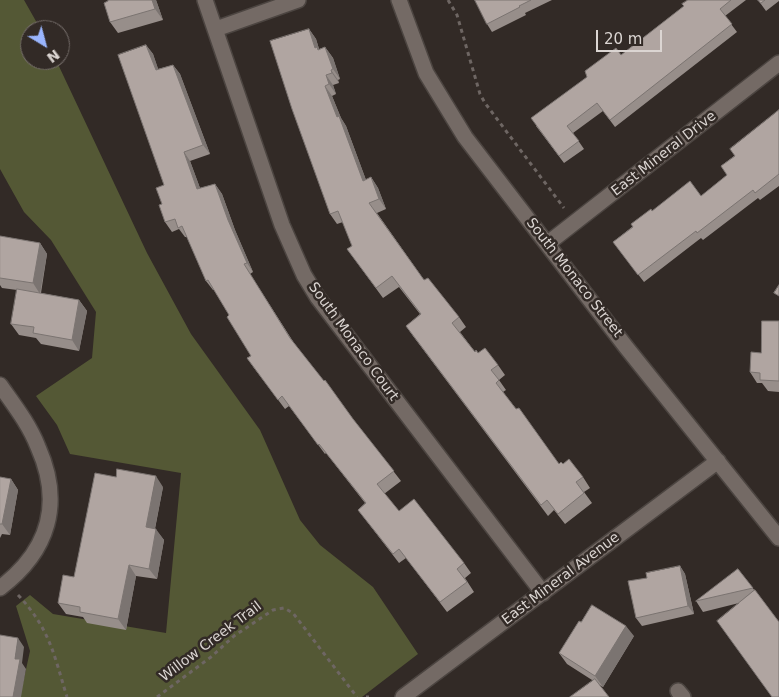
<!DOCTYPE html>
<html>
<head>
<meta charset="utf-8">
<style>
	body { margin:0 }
	#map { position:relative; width:779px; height:697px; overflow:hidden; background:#322a26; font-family:"DejaVu Sans",sans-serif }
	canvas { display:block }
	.north { position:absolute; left:20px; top:20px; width:50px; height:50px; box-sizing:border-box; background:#322a26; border:1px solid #766e6b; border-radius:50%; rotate:143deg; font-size:14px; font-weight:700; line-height:20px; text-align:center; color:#dbd5d2 }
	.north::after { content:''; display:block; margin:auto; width:18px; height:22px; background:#9ab5fd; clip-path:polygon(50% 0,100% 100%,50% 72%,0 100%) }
	.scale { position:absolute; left:596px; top:30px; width:66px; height:22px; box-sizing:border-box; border:2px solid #dbd5d2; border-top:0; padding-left:6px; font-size:15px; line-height:18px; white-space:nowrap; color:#dbd5d2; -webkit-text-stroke:4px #322a26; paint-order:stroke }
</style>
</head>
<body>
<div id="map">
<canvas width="779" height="697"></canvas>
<div class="north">N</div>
<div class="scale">20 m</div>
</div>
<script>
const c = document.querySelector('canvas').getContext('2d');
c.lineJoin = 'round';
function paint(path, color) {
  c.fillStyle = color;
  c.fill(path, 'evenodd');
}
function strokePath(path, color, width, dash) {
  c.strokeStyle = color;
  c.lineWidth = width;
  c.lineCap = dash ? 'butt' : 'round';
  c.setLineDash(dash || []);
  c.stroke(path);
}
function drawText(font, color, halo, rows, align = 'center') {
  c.font = font + ' "DejaVu Sans",sans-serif';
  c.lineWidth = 5;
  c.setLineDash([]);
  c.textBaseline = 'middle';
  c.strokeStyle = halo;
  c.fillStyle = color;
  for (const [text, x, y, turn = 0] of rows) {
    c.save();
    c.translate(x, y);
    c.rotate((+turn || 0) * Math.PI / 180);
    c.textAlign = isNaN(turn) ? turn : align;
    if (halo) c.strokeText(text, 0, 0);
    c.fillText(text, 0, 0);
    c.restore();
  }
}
paint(new Path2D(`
	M0 0H24L41 30H30V60H56L147 253 191 334 260 430 300 520 320 545 373 587 418 654 362 697H20L30 651 16 606 30 595 53 614 166 633 181 473 70 454 57 425 36 396 92 358 96 312 51 240 24 212 0 169Z`), '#545835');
const street = new Path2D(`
	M205 0 282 225 304 275 318 298 543 593
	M399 0 426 73 465 137 626 347 779 538
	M216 29 298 0
	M547 244 779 63
	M0 385C14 405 29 424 38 447 63 503 49 551 0 588
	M678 691 683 697
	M403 697 718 461`);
strokePath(street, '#4c4541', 18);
strokePath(new Path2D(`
	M448 0 457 15 480 94 485 103 564 208
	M18 595C50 629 54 655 67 697
	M157 697 211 657 234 636 273 610 284 608 293 613 357 697
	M366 697H369`), '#6e6663', 3, [4, 4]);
strokePath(street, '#746a65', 15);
paint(new Path2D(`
	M156 0 163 20 118 33 110 22Z
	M475 0H552L525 13 526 15 492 32 487 24Z
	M688 0H746L725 16 737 32 615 127 603 111 573 133 584 149 564 163 536 126 621 55 684 6Z
	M758 0H779V1L766 11Z
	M309 29 316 39 319 49 325 47 333 58 340 79 338 80 339 83 333 85 336 94 332 96 341 118 346 126 366 180 371 177 378 188 386 209 377 213 424 280 459 317 466 327 460 332 475 352 498 365 505 375 499 380 506 390 503 392 559 464H563L583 477 590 488 584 492 592 503 565 524 554 510 548 516 413 336 406 326 420 314 399 287 383 298 347 249 352 246 343 222 337 224 330 214Z
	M146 45 153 54 158 69 173 65 180 74 210 154 190 161 200 188 215 184 222 194 235 230 253 272 250 274 294 343 401 481 384 494 399 511 464 563 471 573 465 578 474 592 447 612 406 558 399 563 358 510 365 503 326 453 325 454 289 406 285 409 254 368 247 358 251 356 229 315 214 290H213L206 281 187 237H185L179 229 172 232 165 222 162 204 164 185Z
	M779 110V186L760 200 758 198 703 240 701 238 644 282 613 242 652 211 701 196 727 175 721 166 734 156Z
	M0 236 40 243 47 254 41 293 79 300 87 311 79 351 41 344 36 338 19 335 11 324 17 290 2 288 0 285Z
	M779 321V392L768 391 762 383H757L750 372Z
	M0 477 11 479 18 490 10 535 2 534 0 538Z
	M163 487 155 529 164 540 157 579 136 576 126 630 87 623 83 617 66 614 58 603 74 577Z
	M680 566 685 574 694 614 642 626 636 618 647 578Z
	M738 569 779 622 739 603 703 612 696 601Z
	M634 636 603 687 567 664 559 653Z`), '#978e8a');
paint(new Path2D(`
	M152 0H156L163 20 155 9Z
	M309 29 316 39 320 52 315 48Z
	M146 45 153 54 162 80 156 70Z
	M325 47 333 58 340 79 333 69Z
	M173 65 180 74 210 154 203 145Z
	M331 70 338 80 339 83 332 73Z
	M326 75 333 85 336 94 329 84Z
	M325 86 332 96 341 118 346 126 370 191 363 181 337 117Z
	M184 152 190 161 204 199 197 189Z
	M371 177 378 188 386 209 379 199Z
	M215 184 222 194 235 230 253 272 247 263 228 220Z
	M40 243 47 254 40 294 33 283Z
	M244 264 250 274 297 348 290 338Z
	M79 300 87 311 79 351 72 340Z
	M156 476 163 487 153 538 146 527Z
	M11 479 18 490 10 535 2 524Z
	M156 529 164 540 157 579 149 569Z
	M129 565 136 576 126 630 118 619Z
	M680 566 685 574 694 614 688 606Z
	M626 626 634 636 603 687 595 676Z
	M18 638 24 647 22 663 26 669 21 697H13L15 659Z`), '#7b7471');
const building = new Path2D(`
	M108 0H152L155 9 110 22 104 3 108 1Z
	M475 0H531L519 6 520 7 487 24Z
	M688 0H731L720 9 732 24 610 120 597 103 567 126 579 141 559 156 531 118 587 77 585 71 616 48 621 55 684 6 682 4Z
	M758 0H765L761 3Z
	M309 29 315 48 317 47 318 50 325 47 333 69 331 70 332 73 326 75 329 84 325 86 337 117 339 116 363 181 371 177 379 199 369 203 424 280 428 278 459 317 452 323 475 352 476 350 478 353 485 348 498 365 491 370 499 380 496 383 516 409 519 408 559 464 561 462 563 464 569 459 583 477 576 482 584 493 558 514 547 500 541 505 406 326 421 314 392 276 376 288 347 249 352 246 338 211 330 214 292 109 270 41Z
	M146 45 156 70 173 65 203 145 184 152 197 189 215 184 228 220 247 263 244 264 290 338 324 381 325 380 353 419 394 471 377 484 399 511 414 499 464 563 457 569 467 582 440 602 399 549 393 554 358 510 366 503 319 444 318 445 282 396 278 400 247 358 251 356 227 317 229 315 208 280 206 281 182 226 178 228 175 219 165 222 159 205 162 204 156 188 164 185 118 55Z
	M779 110V174L755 193 753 190 697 233 696 231 638 275 613 242 633 227 631 224 651 209 652 211 690 181 701 196 727 175 721 166 735 156 730 149Z
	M0 236 40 243 33 283 0 278Z
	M779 285V296L774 293Z
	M17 289 79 300 72 340 33 333 34 327 11 324Z
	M762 321H779V381L760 380V373L750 372 751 352 761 353Z
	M117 469 156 476 146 527 156 529 149 569 129 565 118 619 80 612V607L58 603 63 575 74 577 95 473 116 477Z
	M0 477 11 479 2 524H0Z
	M680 566 688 606 636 618 628 581 647 578 646 573Z
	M738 569 753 588 696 601Z
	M755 590 779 622V697H772L717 621Z
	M592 605 626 626 595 676 559 653 579 621 581 622Z
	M0 635 18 638 15 659H20L13 697H0Z
	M595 679 609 697H570Z`);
paint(building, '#b0a5a1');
strokePath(building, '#7b7471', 1);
drawText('14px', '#dbd5d2', '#322a26', [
	["East Mineral Drive",664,154,-38],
	["South Monaco Street",574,278,52],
	["South Monaco Court",353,342,54],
	["East Mineral Avenue",561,579,-37],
	["Willow Creek Trail",211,642,-37]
]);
</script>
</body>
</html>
